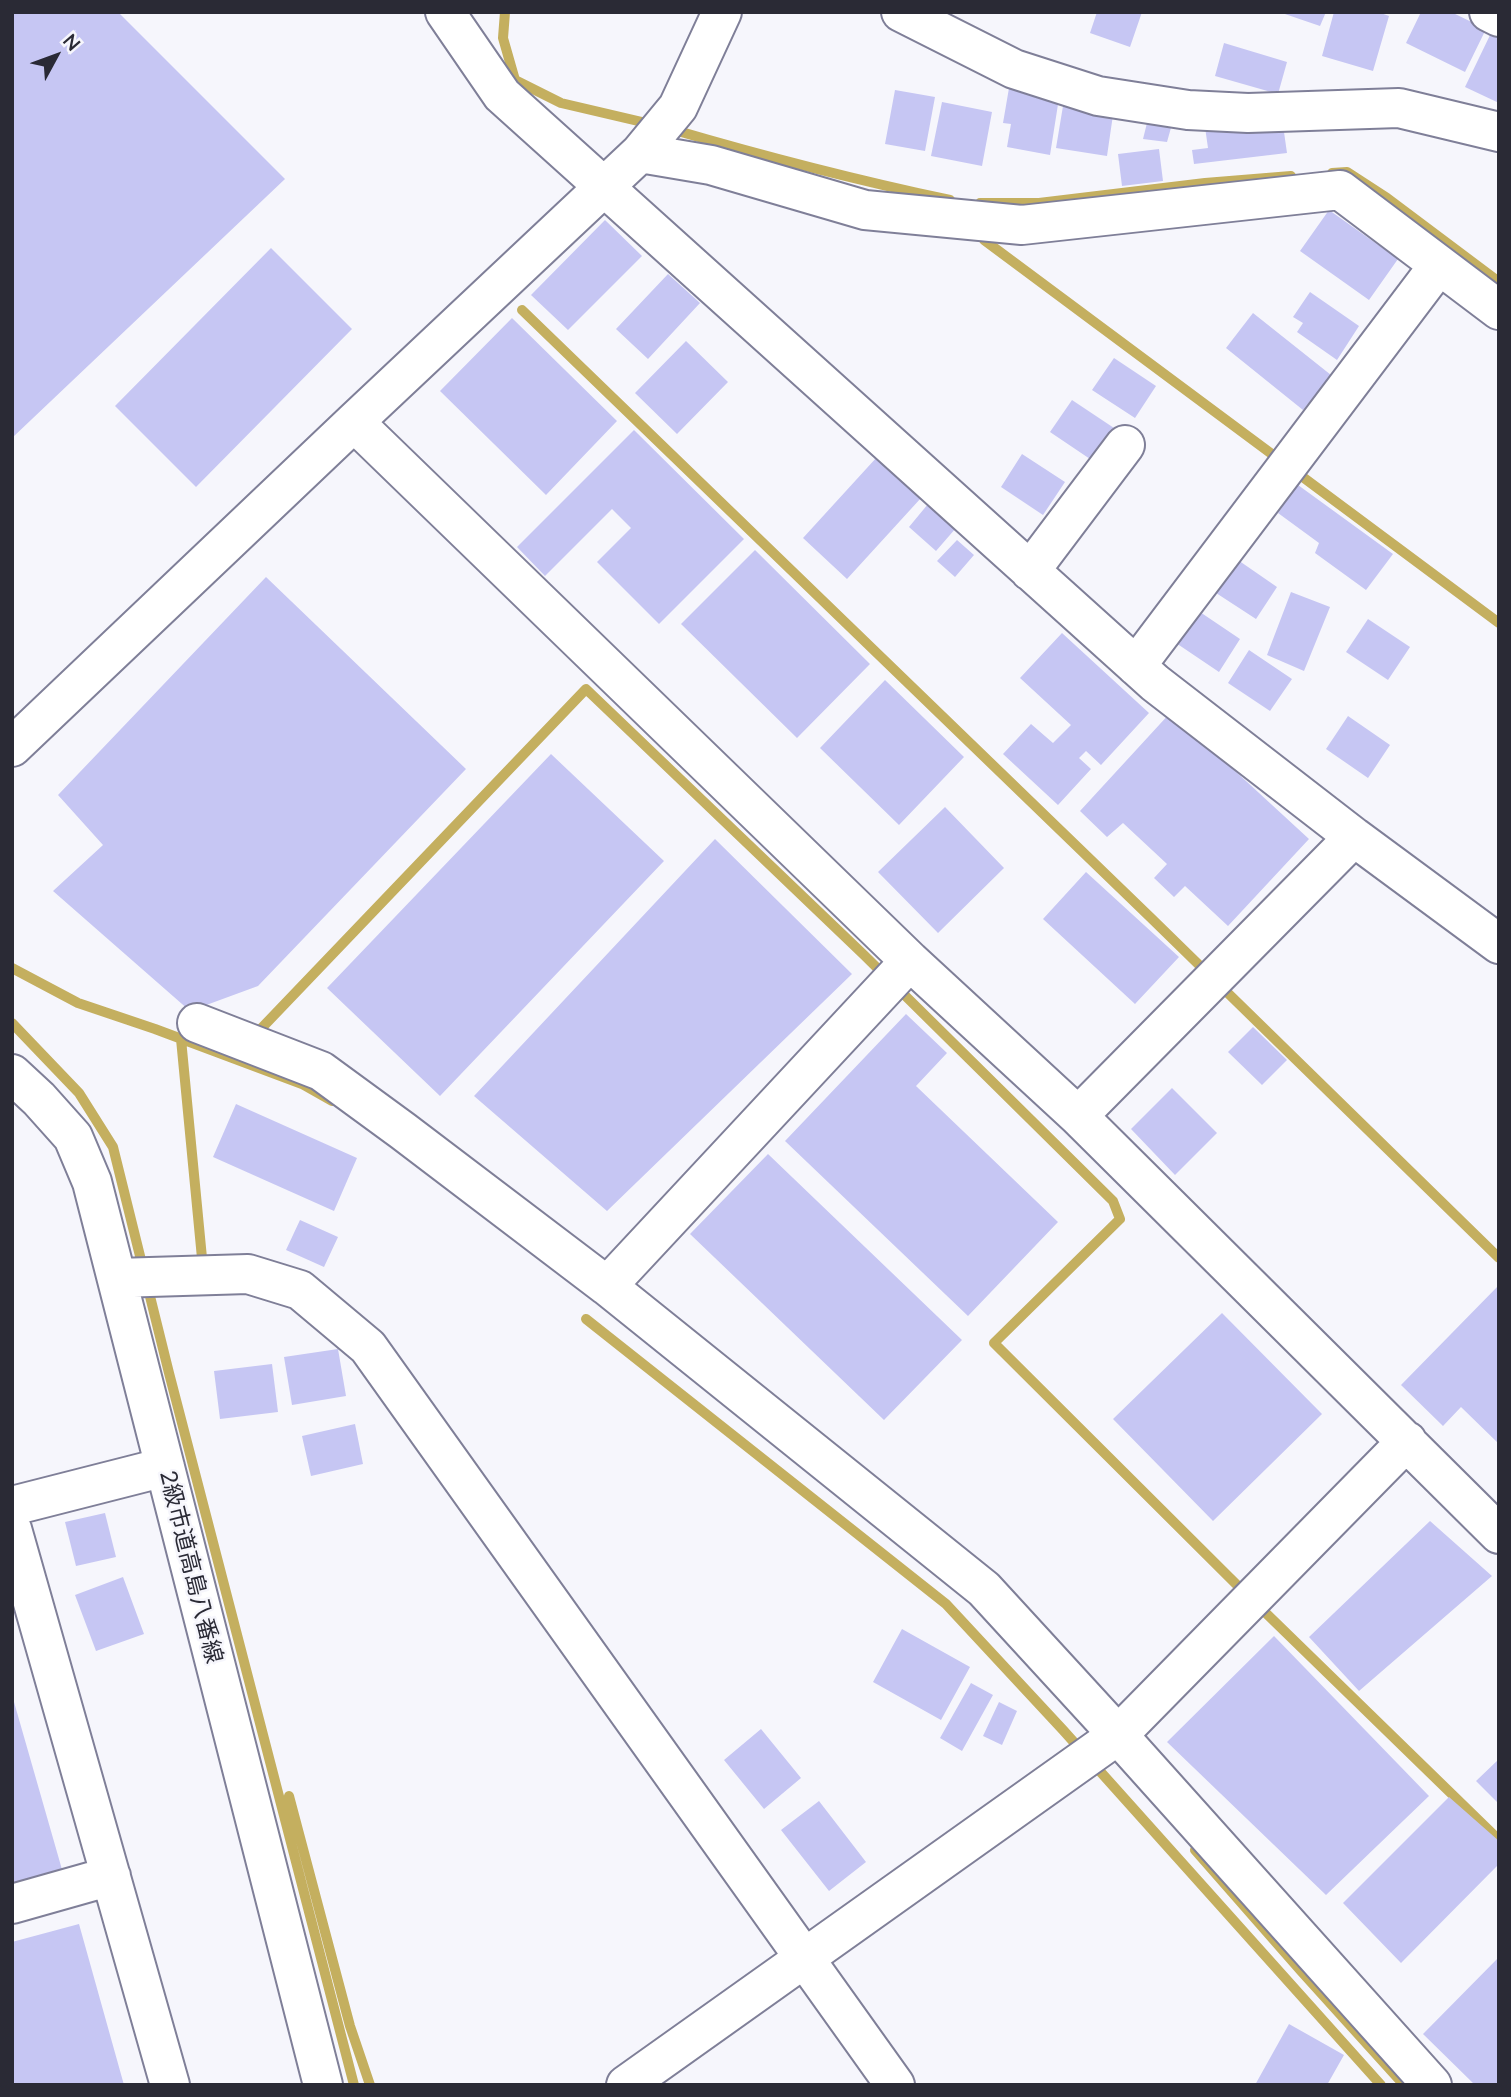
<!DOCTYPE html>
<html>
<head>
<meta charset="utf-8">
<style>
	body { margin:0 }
	#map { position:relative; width:1511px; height:2097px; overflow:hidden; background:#f6f6fc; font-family:Lato,sans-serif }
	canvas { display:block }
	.frame { position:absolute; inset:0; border:14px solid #2a2a35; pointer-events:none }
	.north { position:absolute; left:21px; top:21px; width:70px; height:70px; -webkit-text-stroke:5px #f6f6fc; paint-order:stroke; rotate:49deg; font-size:19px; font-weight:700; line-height:28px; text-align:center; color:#2a2a35 }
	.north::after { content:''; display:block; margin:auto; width:24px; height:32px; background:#2a2a35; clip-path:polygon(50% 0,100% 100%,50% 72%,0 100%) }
</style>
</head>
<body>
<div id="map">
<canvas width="1511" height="2097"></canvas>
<div class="frame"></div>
<div class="north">N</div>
</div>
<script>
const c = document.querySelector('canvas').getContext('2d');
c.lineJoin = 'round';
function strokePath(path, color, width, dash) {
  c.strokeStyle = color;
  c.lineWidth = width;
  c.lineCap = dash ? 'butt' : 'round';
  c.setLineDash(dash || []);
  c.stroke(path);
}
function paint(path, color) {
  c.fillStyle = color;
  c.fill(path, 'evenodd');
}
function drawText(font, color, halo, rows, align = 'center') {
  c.font = font + ' Lato,"Noto Sans JP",sans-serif';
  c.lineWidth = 5;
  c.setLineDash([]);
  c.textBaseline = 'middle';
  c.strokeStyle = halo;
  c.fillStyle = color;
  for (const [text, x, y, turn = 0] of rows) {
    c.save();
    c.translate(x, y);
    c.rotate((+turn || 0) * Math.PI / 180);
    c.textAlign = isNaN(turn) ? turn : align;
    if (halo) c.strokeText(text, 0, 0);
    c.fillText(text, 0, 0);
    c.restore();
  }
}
strokePath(new Path2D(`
	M505 12 503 38 515 80 561 103 655 125
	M671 129C763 156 856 180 950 200
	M1332 173 1347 172 1387 198 1499 282
	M980 203H1039L1205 183 1291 176
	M984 240 1499 623
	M522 310 1150 917 1499 1258
	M12 968 78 1003 155 1029 302 1084 332 1101
	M12 1023 79 1093 113 1147 169 1373 354 2085
	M181 1039 202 1258
	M233 1058 586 689 864 955 1113 1201 1120 1219 994 1343 1236 1584 1499 1840
	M586 1319 946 1604 1063 1730 1381 2085
	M289 1796 350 2026 370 2085
	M1195 1850 1301 1971 1404 2085`), '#c4af5f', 10);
paint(new Path2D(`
	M12 12H118L285 179 12 438Z
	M1097 12H1142L1130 47 1090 33Z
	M1279 12H1326L1320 26Z
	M1334 12H1378L1389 16 1373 71 1322 56Z
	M1421 12H1451L1486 29 1465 72 1406 43Z
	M1492 31 1499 34V103L1465 87Z
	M1224 43 1287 62 1278 94 1215 76Z
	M1009 88 1059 98 1050 155 1007 147 1011 124 1003 123Z
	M895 90 935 97 925 151 885 144Z
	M1064 100 1114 108 1107 156 1056 148Z
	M942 102 992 112 982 166 931 156Z
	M1150 111 1174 117 1167 142 1143 139Z
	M1282 118 1287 153 1194 164 1192 150 1208 148 1205 127Z
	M1159 149 1163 181 1122 186 1118 154Z
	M1329 210 1398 259 1369 300 1300 251Z
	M605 220 642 256 568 330 531 295Z
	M271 248 352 329 196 487 115 406Z
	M668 274 700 303 648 359 616 329Z
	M1310 292 1359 326 1337 360 1297 332 1303 323 1293 317Z
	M1253 313 1331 375 1303 410 1226 348Z
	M512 318 617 421 546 495 440 391Z
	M686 341 728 382 677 434 635 393Z
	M1114 358 1156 386 1135 418 1092 390Z
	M1072 400 1114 428 1093 461 1050 432Z
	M634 430 744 539 659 624 597 562 631 528 612 509 545 576 517 547Z
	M1022 454 1065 482 1043 515 1001 487Z
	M877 457 921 498 847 579 803 538Z
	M1298 485 1393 554 1366 590 1315 553 1319 543 1278 513Z
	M928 504 956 528 936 551 909 527Z
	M957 540 974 555 955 577 937 561Z
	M755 550 870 664 797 738 681 624Z
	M1235 558 1277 587 1256 619 1213 591Z
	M266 577 466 769 258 986 190 1011 53 891 103 845 58 795Z
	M1291 592 1330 607 1304 671 1267 655Z
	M1197 610 1240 639 1219 672 1176 643Z
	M1368 619 1410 647 1388 680 1346 652Z
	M1062 633 1149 713 1101 765 1086 751 1079 758 1091 769 1058 805 1003 754 1031 724 1053 743 1071 725 1020 678Z
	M1249 650 1292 679 1270 711 1228 683Z
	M885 680 964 757 899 825 820 748Z
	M1171 712 1309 839 1228 926 1185 886 1174 897 1154 878 1167 864 1123 823 1107 837 1080 811Z
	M1348 716 1390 745 1368 778 1326 749Z
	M551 754 664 861 440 1096 327 988Z
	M945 807 1004 868 938 933 878 872Z
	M715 839 852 974 607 1211 474 1096Z
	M1086 872 1179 957 1135 1004 1043 919Z
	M906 1014 947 1053 916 1086 1058 1222 968 1316 785 1141Z
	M1253 1027 1287 1060 1262 1085 1228 1052Z
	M1172 1088 1217 1133 1175 1175 1131 1129Z
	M236 1104 357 1158 334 1211 213 1157Z
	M768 1154 962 1340 884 1420 690 1234Z
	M300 1220 338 1237 324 1267 286 1250Z
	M1499 1285V1444L1461 1407 1443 1426 1401 1385Z
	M1222 1313 1322 1414 1213 1521 1113 1419Z
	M338 1349 346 1396 292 1405 284 1357Z
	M272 1364 278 1412 220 1419 214 1371Z
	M355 1424 363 1464 311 1476 302 1436Z
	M105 1513 116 1557 76 1566 65 1522Z
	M1430 1521 1492 1576 1359 1691 1309 1637Z
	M123 1577 144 1634 96 1651 75 1595Z
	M902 1629 970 1667 941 1720 873 1682Z
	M1274 1636 1429 1796 1326 1895 1167 1742Z
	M971 1683 993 1695 962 1751 940 1738Z
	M12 1695 63 1873 12 1887Z
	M999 1702 1017 1711 1002 1745 983 1736Z
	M761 1729 801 1778 764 1809 724 1760Z
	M1499 1759V1804L1476 1781Z
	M1449 1797 1499 1841V1864L1401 1963 1343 1903Z
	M819 1801 866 1862 829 1891 781 1830Z
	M79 1924 124 2085H12V1942Z
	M1499 1957V2085H1475L1423 2034Z
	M1289 2024 1344 2055 1327 2085H1255Z`), '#c6c6f3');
const minor = new Path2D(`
	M445 12 502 95 1155 683 1354 837 1499 944
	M901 12 1014 69 1098 96 1188 110 1248 113 1399 108 1499 132
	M1489 12 1499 17
	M640 153 711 165 865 210 1022 225 1340 190 1499 310
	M354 422 910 961 1078 1116 1499 1534
	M1030 571 1125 445
	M1136 666 1439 265
	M12 747 354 422 640 153 678 107 722 12
	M197 1023 321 1071 403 1131 607 1286 984 1589 1118 1735 1432 2085
	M12 1074 39 1099 73 1137 92 1182 323 2085
	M1078 1116 1354 837
	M117 1278 248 1274 300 1290 368 1347 895 2085
	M607 1286 910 961
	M12 1506 165 1467
	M12 1529 170 2085
	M12 1904 111 1876
	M626 2085 1118 1735 1407 1441`);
strokePath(minor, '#7f7f98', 42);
strokePath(minor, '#fff', 38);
drawText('23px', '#2a2a35', '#f6f6fc', [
	["2級市道高島八番線",191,1567,76]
]);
</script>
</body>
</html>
